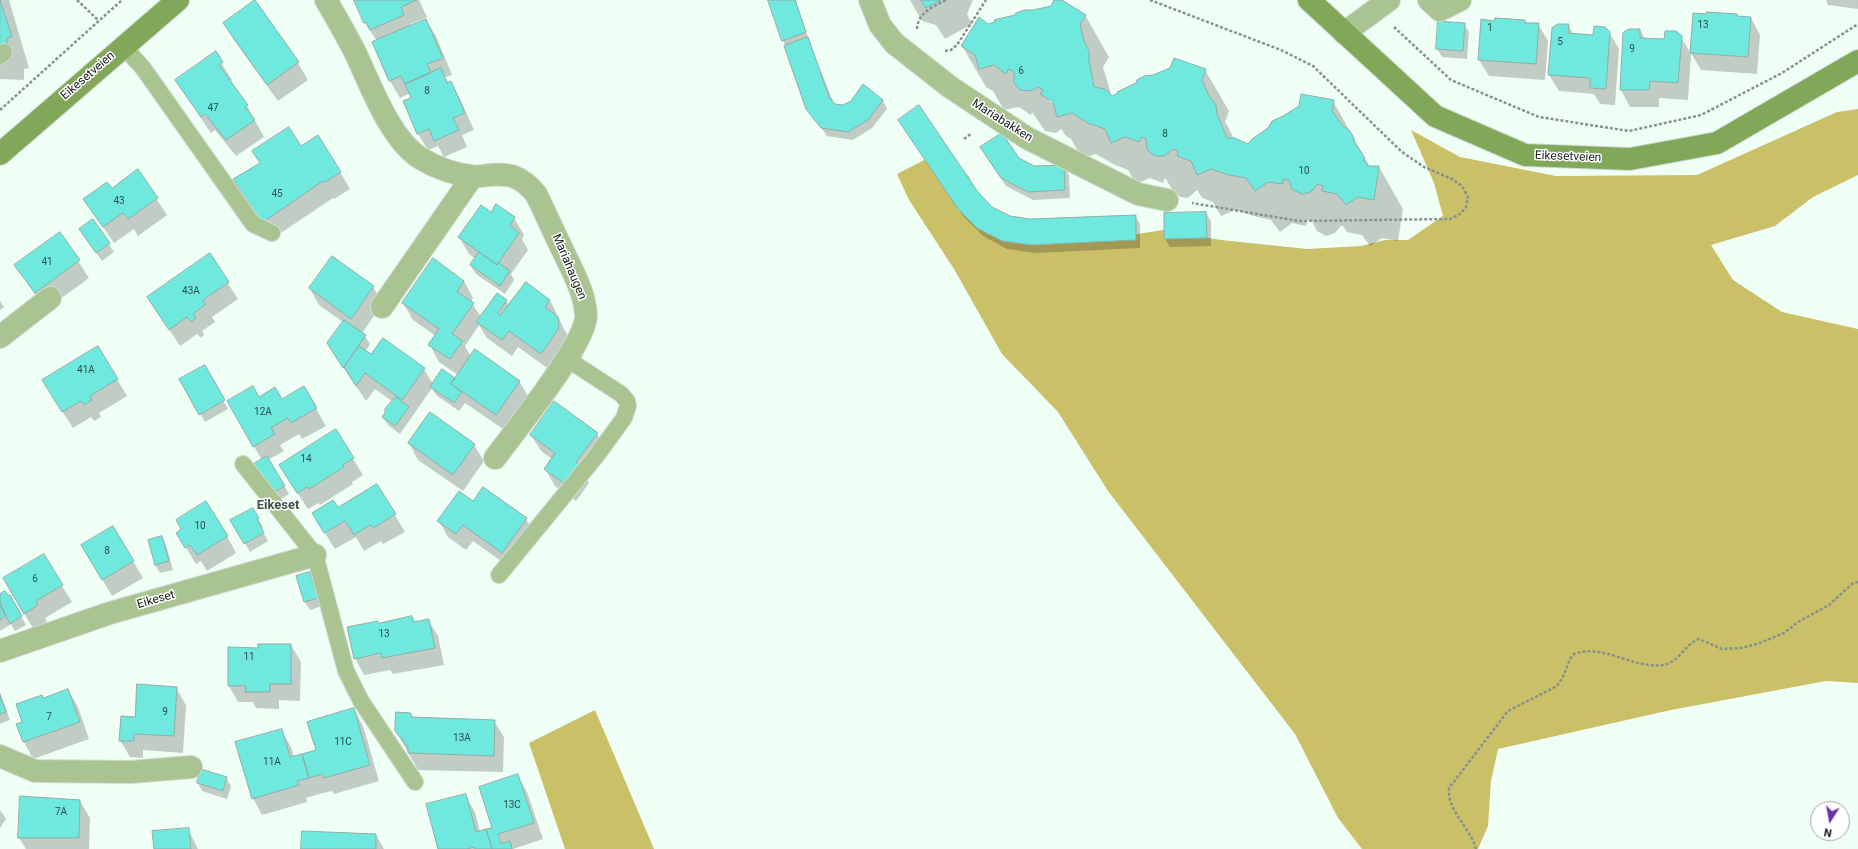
<!DOCTYPE html>
<html>
<head>
<meta charset="utf-8">
<style>
	body { margin:0 }
	#map { position:relative; width:1858px; height:849px; overflow:hidden; background:#f0fff6; font-family:Roboto,sans-serif }
	canvas { display:block }
	.north { position:absolute; left:1810px; top:801px; width:40px; height:40px; box-sizing:border-box; background:#fff; border:1px solid #a2a5a3; border-radius:50%; rotate:191deg; font-size:11px; font-weight:700; line-height:16px; text-align:center; color:#161f1a }
	.north::after { content:''; display:block; margin:auto; width:14px; height:18px; background:#6934aa; clip-path:polygon(50% 0,100% 100%,50% 72%,0 100%) }
</style>
</head>
<body>
<div id="map">
<canvas width="1858" height="849"></canvas>
<div class="north">N</div>
</div>
<script>
const c = document.querySelector('canvas').getContext('2d');
c.lineJoin = 'round';
function paint(path, color) {
  c.fillStyle = color;
  c.fill(path, 'evenodd');
}
function strokePath(path, color, width, dash) {
  c.strokeStyle = color;
  c.lineWidth = width;
  c.lineCap = dash ? 'butt' : 'round';
  c.setLineDash(dash || []);
  c.stroke(path);
}
function drawText(font, color, halo, rows, align = 'center') {
  c.font = font + ' Roboto,sans-serif';
  c.lineWidth = 3;
  c.setLineDash([]);
  c.textBaseline = 'middle';
  c.strokeStyle = halo;
  c.fillStyle = color;
  for (const [text, x, y, turn = 0] of rows) {
    c.save();
    c.translate(x, y);
    c.rotate((+turn || 0) * Math.PI / 180);
    c.textAlign = isNaN(turn) ? turn : align;
    if (halo) c.strokeText(text, 0, 0);
    c.fillText(text, 0, 0);
    c.restore();
  }
}
paint(new Path2D(`
	M1858 109V175L1813 197 1775 226 1711 245 1733 280 1782 312 1858 329V683L1826 681 1671 710 1498 749 1491 781 1488 826 1478 849H1362L1338 818 1295 734 1108 491 1058 412 1002 354 954 269 909 200 897 174 930 157 969 176 986 234 1042 245 1098 240 1163 230 1221 240 1307 249 1361 246 1385 240H1408L1443 216 1434 183 1411 130 1460 157 1556 176 1697 175 1837 112Z
	M595 710 654 849H565L529 743Z`), '#cac068');
paint(new Path2D(`
	M0 0H9L29 68 24 69V80L0 79Z
	M355 0H419L427 17 410 24 411 26 426 20 436 36 452 75 445 77 449 83 451 82 460 99 474 130 462 135 467 147 444 157 438 146 428 150 418 134 405 102 412 99 410 93 400 98 390 81 373 42 377 41 365 23Z
	M769 0H796L809 41 834 104 843 106 851 101 863 86 883 101 887 109 872 128 853 140 827 136 807 108Z
	M910 0H973L967 14 972 24 945 39 936 25 922 21Z
	M1056 0H1060L1085 15 1109 57 1103 67 1112 97 1205 70 1229 111 1225 122 1227 125 1234 139 1248 146 1333 101 1370 167H1379L1403 209 1398 241 1382 238 1370 246 1362 235 1347 232 1343 226H1341L1335 233 1326 236 1317 231 1312 221 1307 220 1306 226 1292 223 1280 232 1271 220 1254 216 1235 210 1221 216 1213 202 1202 198 1197 190 1188 198 1180 197 1173 191 1165 178 1163 183 1150 178 1136 184 1128 170 1113 164 1096 154 1082 158 1071 139 1066 136 1061 129 1056 133 1045 131 1032 112 1031 115 1019 107 1004 110 993 91 986 87 962 46 988 25 1052 7ZM1048 98 1058 104 1057 106 1048 100Z
	M1826 0H1858V9L1828 5Z
	M255 1 298 63 308 80 278 101 234 40 224 23Z
	M1737 15 1738 17 1751 18 1760 35 1757 74 1701 70 1691 53Z
	M1525 21 1526 24H1538L1548 41 1545 80 1489 76 1479 60 1495 22Z
	M1464 24 1469 32 1467 59 1442 57 1437 49Z
	M1568 25 1574 35 1594 36 1609 32 1619 49 1615 105 1600 104 1594 94 1559 91 1549 75Z
	M1640 30 1645 39 1665 40 1681 37 1691 54 1688 100 1659 98V107H1630L1621 90Z
	M215 53 232 80 230 81 247 106 264 137 236 156 215 130 211 133 176 81Z
	M904 128 992 208 1010 217 1030 220 1135 216 1140 224V248L1036 253 1007 249 983 236 964 217Z
	M301 147 340 172 350 189 334 199 333 198 272 239 235 180Z
	M986 156 1018 159 1034 167 1064 166 1069 175 1070 198 1033 200 1006 186Z
	M138 171 167 215 138 236 134 229 114 243 84 199 111 190Z
	M496 206 514 218 524 235 522 239 528 250 511 274 514 280 505 294 476 274 471 266 476 259 469 254 459 237 491 213Z
	M1206 213 1211 221V246L1170 247 1165 239Z
	M93 220 114 252 102 261 85 237Z
	M60 233 89 278 45 310 16 265Z
	M209 254 238 299 212 317 215 322 202 331 204 335 201 338 197 334 180 346 148 297Z
	M464 281 473 298 471 302 481 317 497 294 506 301 509 305 550 300 567 335 568 345 550 370 518 347 512 356 487 338 479 325 465 346 471 357 519 381 529 398 506 431 465 403 459 411 436 395 432 388 400 434 388 425 383 417 393 402 375 389 366 401 333 352 343 322 319 305 310 289 373 287 383 303 362 333 365 336 370 344 366 351 371 355 424 369 433 384 454 378 455 380 458 375 439 362 430 345 436 336 413 320 403 303Z
	M0 301 4 307 0 310Z
	M204 366 228 409 205 422 181 380Z
	M117 379 127 396 99 413 101 417 94 421 91 417 73 428 53 397Z
	M304 388 326 426 302 439 299 434 280 445 284 451 268 460 289 494 273 504 262 460 228 402 258 398 281 400Z
	M597 434 606 450 587 478 589 483 576 501 555 486 545 469 552 459 541 451 531 435Z
	M409 443 474 445 484 461 463 491 418 460Z
	M353 459 363 475 352 482 353 484 320 505 318 503 308 509 290 482Z
	M377 485 405 532 383 544 381 541 364 551 356 537 335 549 323 530 337 509Z
	M473 502 526 519 536 536 512 569 473 541 466 550 448 537 439 521Z
	M252 509 263 527 261 528 268 541 250 552 232 520Z
	M177 533 227 536 236 553 207 571 201 561 196 564Z
	M162 537 166 545 173 570 160 573 155 565Z
	M82 545 133 561 143 578 112 596Z
	M309 573 314 581 322 606 310 610 305 602Z
	M4 579 62 586 72 602 45 618 47 622 34 630Z
	M0 595 10 597 26 625 15 631 11 624 0 631Z
	M412 617 415 622 428 620 438 636 444 665 393 674 390 670 364 675 355 658Z
	M291 645 301 662 300 701 279 700V709L256 708 253 702H238L229 686 259 649Z
	M176 688 186 705 183 753 143 750V758L130 757 120 740 136 718Z
	M68 690 78 707 89 739 33 759 24 742 18 725 24 723 43 699Z
	M0 692 10 720 0 724Z
	M354 709 363 726 379 781 334 794 332 791 319 794 306 798 307 802 262 815 253 798 281 730 291 747 294 757 317 751Z
	M411 714 413 718 494 721 504 737 503 772 418 770 396 731Z
	M517 775 527 792 543 839 513 849H439L465 795 475 812 480 832 493 829Z
	M226 778 231 786 227 799 202 791 198 783Z
	M80 801 90 818 89 849H26L19 838Z
	M0 810 6 819 0 828Z
	M188 829 198 849H155Z
	M376 835 384 849H302Z`), '#0003');
const building = new Path2D(`
	M0 0 12 37 7 38V49H0Z
	M255 0 299 62 267 85 223 23Z
	M354 0H417L401 7 404 15 370 30 366 22 364 23Z
	M768 0H795L806 32 782 41Z
	M921 0H941L926 8Z
	M1054 0H1062L1086 15 1080 24 1084 41 1089 51V60L1094 87 1105 89 1112 96 1118 93 1117 92 1136 83 1137 80 1144 76 1153 75 1170 68 1174 58 1206 69 1202 80 1209 96 1216 105 1217 114 1227 138H1235L1248 144 1252 139 1268 128 1272 121 1283 116 1299 106 1301 94 1334 100 1332 111 1343 126 1349 130 1353 136 1354 142 1365 158 1363 159 1368 166H1379L1374 200 1358 197 1346 205 1337 194 1322 191 1323 186 1317 184 1311 192 1302 194 1292 189 1289 180 1283 179V184L1268 182 1255 191 1246 178 1229 175 1211 169 1197 175 1191 161 1177 156 1178 151 1173 149 1164 156H1155L1147 150 1146 139 1141 137 1139 142 1125 137 1111 143 1105 129 1088 123 1072 113 1057 117 1053 102 1040 94 1043 90 1038 87 1031 91 1020 90 1014 83V72L1009 69 1006 74 994 65 979 69 975 55 961 46 979 17 988 24 995 22 994 20 1015 15 1016 13 1024 10H1033L1051 6Z
	M1707 12 1737 14V16L1751 17 1748 57 1690 53 1693 13 1706 14Z
	M1495 18 1525 20V23H1539L1536 64 1478 60 1481 19 1494 21Z
	M426 19 443 58 427 64 431 73 405 84 401 76 389 81 372 42Z
	M1438 21 1465 23 1463 51 1436 49Z
	M1558 24H1569L1568 33 1593 35 1594 26 1605 27 1610 32 1606 89 1590 88V78L1548 75 1552 28Z
	M1629 29H1640V38L1664 39 1665 31H1676L1682 36 1678 83 1650 81 1649 90H1620L1623 33Z
	M808 37 829 97 835 104 843 105 851 101 863 84 883 100 868 120 848 132 821 128 806 109 784 46Z
	M216 51 223 62 219 65 248 105 245 107 255 120 226 140 205 114 201 117 175 80Z
	M441 68 447 83 451 81 465 113 453 118 459 130 434 141 429 129 417 134 403 101 411 98 405 84Z
	M919 105 978 192 992 207 1010 216 1030 219 1136 215V240L1031 245 1002 241 977 228 958 209 898 120Z
	M289 127 301 146 318 135 341 172 324 183 323 181 262 223 233 179 260 163 252 151Z
	M1002 133 1019 158 1034 166 1064 165 1065 190 1028 192 1001 178 980 147Z
	M138 169 158 198 128 219 123 213 103 227 83 199 107 182 112 188Z
	M496 204 515 217 510 225 519 233 497 265 458 237 481 205 491 212Z
	M1206 212 1207 238 1164 239V213Z
	M93 219 110 243 96 253 79 229Z
	M60 232 80 260 35 293 14 265Z
	M479 252 497 265 498 262 510 271 500 286 470 265Z
	M210 253 229 282 203 300 206 304 193 314 196 318 191 322 187 317 169 330 147 297Z
	M332 256 374 286 351 319 309 288Z
	M433 258 464 281 457 292 474 303 452 334 463 341 450 359 428 345 439 329 402 303Z
	M526 282 550 300 545 307 558 317 559 328 541 354 509 331 502 340 476 322 497 293 507 300 498 313 500 315Z
	M344 320 366 335 343 368 327 343Z
	M383 338 425 368 402 400 365 373 356 386 344 367 359 346 371 354Z
	M98 346 118 379 90 396 92 400 84 405 81 401 62 412 42 380Z
	M475 349 520 381 496 415 451 384Z
	M205 365 225 400 199 415 179 379Z
	M442 369 455 378 451 384 462 392 454 403 430 387Z
	M253 386 259 397 275 387 282 399 304 386 317 408 291 423 288 418 271 428 275 434 253 447 227 401Z
	M396 397 409 407 395 426 382 417 385 413V409Z
	M554 401 598 433 576 462 580 465 566 485 544 469 555 453 530 435Z
	M430 412 475 444 453 475 408 443Z
	M336 429 354 458 343 465 344 467 309 489 308 487 297 493 279 465Z
	M267 456 285 486 267 496 250 466Z
	M377 484 396 514 373 528 370 525 354 535 345 521 324 533 312 513 333 500 338 507Z
	M483 487 527 518 502 553 463 525 456 534 437 521 459 491 473 501Z
	M206 501 228 536 197 555 190 545 185 548 176 533 181 529 176 520Z
	M253 508 259 518 257 519 264 533 244 544 230 520Z
	M113 526 134 561 102 580 81 545Z
	M162 536 169 561 155 565 148 540Z
	M44 554 63 585 36 601 38 605 24 614 3 578Z
	M310 572 318 598 304 602 296 576Z
	M5 591 9 596 10 595 22 616 10 624 0 603V594Z
	M0 603 5 616 0 620Z
	M412 616 414 622 429 619 435 648 382 658 381 653 354 659 347 627 378 621 379 623Z
	M258 644H291V684H270V692H245L246 686H228V647L258 648Z
	M137 684 177 687 174 736 134 734V741H119L121 716 135 717Z
	M68 689 80 722 23 742 16 724 22 722 16 704 42 695 43 698Z
	M0 695 6 712 0 714Z
	M354 708 370 765 324 778 322 774 309 778 302 754 316 750 307 722Z
	M396 712 411 713V717L495 720 494 756 408 753V747L395 731Z
	M282 729 290 757 302 754 309 778 297 781 299 785 252 799 235 742Z
	M201 769 227 777 223 791 197 783Z
	M518 774 534 823 498 834 501 844 510 841 512 849H492L486 829 492 828 479 787Z
	M466 794 476 832 486 829 492 849H475L474 847 467 849H438L426 804Z
	M20 796 80 800 79 838H18Z
	M189 828 191 849H154L152 831Z
	M302 831 376 834V849H301Z`);
paint(building, '#6fe8dd');
strokePath(building, '#8fada9', 1);
const lane = new Path2D(`
	M123 46 143 68 253 224 272 233
	M0 56 4 52
	M243 464 315 555 346 671 361 701 415 782
	M499 575 597 455 624 418 628 406 627 401 621 394 567 359`);
const street = new Path2D(`
	M326 0C336 17 345 33 354 50 370 83 389 138 420 158 435 167 453 174 471 176 476 177 483 176 489 175 511 173 522 177 536 194 546 214 555 235 565 255 574 274 585 294 586 315 587 343 514 432 495 458
	M870 0 880 25 894 43 950 87 1027 138 1138 194 1167 200
	M1429 0 1440 10 1460 0
	M1344 33 1389 0
	M382 307 472 177
	M0 337 50 298
	M0 651 110 613 315 555
	M0 756 35 771 131 772 191 767`);
const secondary = new Path2D(`
	M1309 0 1435 116 1525 155 1630 159 1717 143 1858 61
	M0 154 178 0`);
strokePath(lane, '#cddbd3', 18);
strokePath(street, '#cddbd3', 24);
strokePath(secondary, '#cddbd3', 24);
strokePath(new Path2D(`
	M77 0 98 20
	M1150 0 1281 50 1313 66 1402 152 1424 167 1452 179 1462 186 1468 197 1466 207 1460 214 1450 219 1299 221 1192 203
	M1394 27 1451 80 1539 117 1629 131 1701 115 1782 73 1858 24
	M917 29C918 12 933 7 946 0
	M945 51 951 50 957 45 986 0
	M0 110 122 0
	M964 139 972 133
	M1476 849C1470 827 1447 811 1449 788L1508 711 1557 686 1563 677 1570 659 1574 654C1603 643 1633 669 1662 665 1680 663 1684 644 1699 639L1722 649 1741 648 1757 644 1784 633 1798 622 1829 605 1852 584 1858 582`), '#86928b', 2.5, [3, 2]);
strokePath(lane, '#a9c490', 16);
strokePath(street, '#a9c490', 22);
strokePath(secondary, '#81a859', 22);
drawText('10px', '#2c514b', null, [
	["13",1703,25],
	["1",1490,28],
	["5",1560,42],
	["9",1632,49],
	["6",1021,71],
	["8",427,91],
	["47",213,108],
	["8",1165,134],
	["10",1304,171],
	["45",277,194],
	["43",119,201],
	["41",47,262],
	["43A",191,291],
	["41A",86,370],
	["12A",263,412],
	["14",306,459],
	["10",200,526],
	["8",107,551],
	["6",35,579],
	["13",384,634],
	["11",249,657],
	["9",165,712],
	["7",49,717],
	["13A",462,738],
	["11C",343,742],
	["11A",272,762],
	["13C",512,805],
	["7A",61,812]
]);
drawText('12px', '#161f1a', '#fff', [
	["Eikesetveien",88,76,-41],
	["Mariabakken",1002,121,32],
	["Eikesetveien",1568,157,2],
	["Mariahaugen",569,267,67],
	["Eikeset",156,600,-16]
]);
drawText('bold 13px', '#3d5246', '#fff', [
	["Eikeset",278,506]
]);
</script>
</body>
</html>
